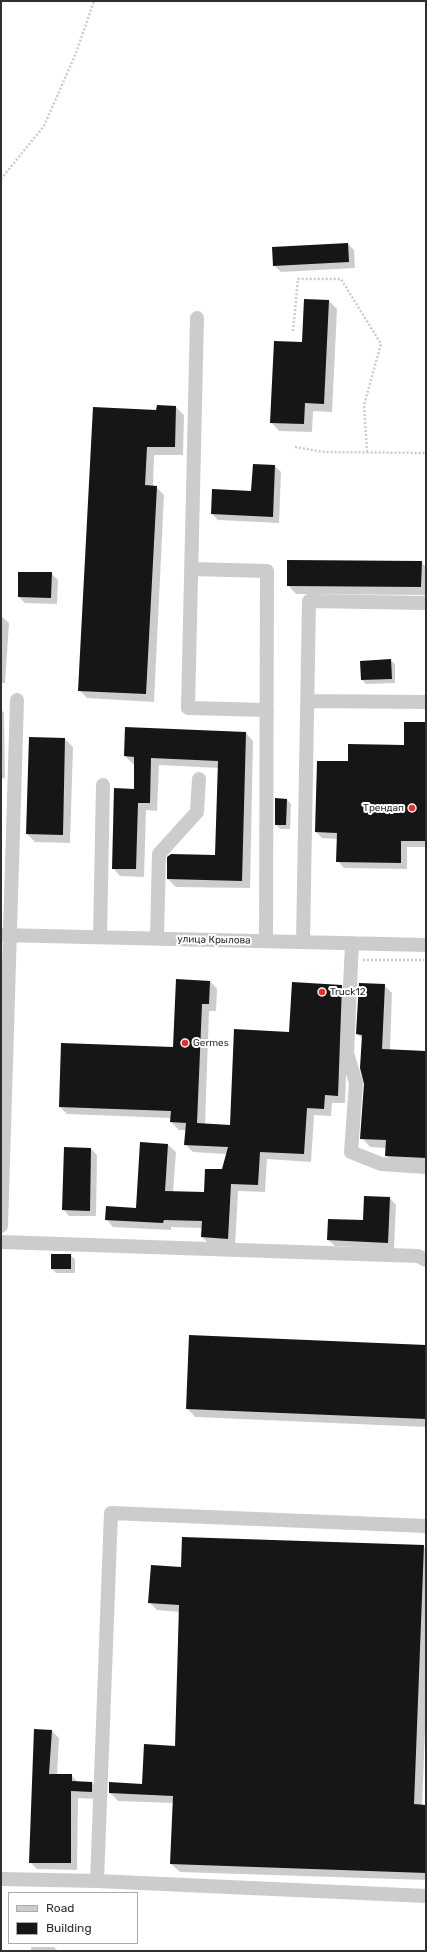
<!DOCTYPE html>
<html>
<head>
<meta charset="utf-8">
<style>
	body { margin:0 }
	#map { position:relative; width:427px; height:1952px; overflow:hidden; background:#fff; font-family:Rubik,sans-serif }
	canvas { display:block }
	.frame { position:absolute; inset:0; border:2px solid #2f2f2f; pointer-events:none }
	.legend { position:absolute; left:8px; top:1892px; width:130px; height:52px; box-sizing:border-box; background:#fff; border:1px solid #acacac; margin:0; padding:5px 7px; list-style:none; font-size:12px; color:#2f2f2f }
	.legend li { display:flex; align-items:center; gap:8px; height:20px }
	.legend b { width:20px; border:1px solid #acacac }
</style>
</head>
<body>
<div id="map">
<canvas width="427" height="1952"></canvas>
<div class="frame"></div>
<ul class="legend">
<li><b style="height:5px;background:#ccc"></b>Road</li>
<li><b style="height:11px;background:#161616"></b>Building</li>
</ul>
</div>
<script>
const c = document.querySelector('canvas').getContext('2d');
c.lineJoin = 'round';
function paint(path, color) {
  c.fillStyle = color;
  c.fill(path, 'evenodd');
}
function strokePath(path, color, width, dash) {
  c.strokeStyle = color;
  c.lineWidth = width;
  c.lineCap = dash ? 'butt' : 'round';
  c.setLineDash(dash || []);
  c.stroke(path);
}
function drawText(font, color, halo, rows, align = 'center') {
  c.font = font + ' Rubik,sans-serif';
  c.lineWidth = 4;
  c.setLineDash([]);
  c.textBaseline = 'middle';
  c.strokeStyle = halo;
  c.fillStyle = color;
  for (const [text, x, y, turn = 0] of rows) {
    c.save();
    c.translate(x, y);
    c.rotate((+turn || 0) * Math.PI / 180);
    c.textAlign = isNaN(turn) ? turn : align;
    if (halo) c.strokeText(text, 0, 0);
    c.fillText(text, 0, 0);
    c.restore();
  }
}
paint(new Path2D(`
	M348 244 354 250 355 268 281 272 274 265Z
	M329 301 337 309 332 412 313 411 312 432 279 431 271 422 303 343Z
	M176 407 184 415 183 455H154L153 487H156L164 495 154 702 87 698 79 690 94 408 157 411Z
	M275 466 281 472 279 523 218 520 212 514 252 492Z
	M421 562 426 567V595L296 594 288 585Z
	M51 573 58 580 57 604 25 603 19 597Z
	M1 616 9 623 5 683H1Z
	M390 660 395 664V683L366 684 362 680 361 662Z
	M1 709 4 713 5 778 1 779Z
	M426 723V847H407V869L344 868 338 861V839L322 838 316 832 318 762H349L405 746Z
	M126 728 246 733 253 741 250 888 176 887 168 879 216 856 219 768 159 765 157 811 146 810 144 877 120 876 113 868 135 790V764H133L125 756Z
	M65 739 73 747 70 843 35 842 27 834Z
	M287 800 291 804 290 829H280L276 824Z
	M210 981 217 989 216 1011H209L205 1125 230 1126 290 1033 341 986 349 994 345 1103H332L331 1116 314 1115 311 1162 267 1159 265 1192 238 1191 235 1246 210 1245 202 1237 203 1228 171 1227V1230L113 1227 106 1219 137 1209 168 1145 176 1152 173 1192 205 1193 223 1170 227 1154 193 1152 185 1144 186 1130H179L171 1122V1118L67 1114 60 1107 174 1048Z
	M384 985 392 993 390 1050 426 1052V1166L394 1164 386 1155V1148L370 1147 362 1138 365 1084 363 1039 357 1034Z
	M65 1148 91 1149 97 1155 96 1216H69L63 1209Z
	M390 1198 396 1205 394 1249 335 1246 328 1240 364 1221Z
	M70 1255 75 1259V1273H56L52 1269Z
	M426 1346V1427L195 1417 187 1408Z
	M423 1546 426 1549V1704L422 1806H426V1880L180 1872 171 1864 173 1803 118 1801 110 1793 143 1785 176 1747 180 1612 157 1610 149 1602 182 1568Z
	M52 1731 59 1738 57 1775H71L78 1782H92L99 1790V1799L78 1798 77 1870 37 1869 30 1862Z
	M31 1947H54L58 1951H31Z`), '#0003');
paint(new Path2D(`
	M348 243 349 262 273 266 272 247Z
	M304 299 329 300 324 404 305 403 304 424 270 423 274 341 302 342Z
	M157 405 176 406 175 447H147L145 485 157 486 146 694 78 691 93 407 156 410Z
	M253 464 275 465 273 517 211 514 212 489 251 491Z
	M287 560 422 561 421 587 287 586Z
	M18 572H52L51 598 18 597Z
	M391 659 392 679 361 680 360 661Z
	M404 722H426V841H401V863L336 862 337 833 315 832 317 761H348V744L404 745Z
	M125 727 246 732 242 881 167 879V857L171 854 215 855 218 761 151 758 150 803H138L136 869H112L114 788 134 789V757L124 756Z
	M29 737 65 738 63 835 26 834Z
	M275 798 287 799 286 825H275Z
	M176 979 210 981 209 1004H202L197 1123 230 1125 234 1029 289 1032 292 982 342 985 338 1096 325 1095 324 1109 307 1108 304 1154 260 1152 258 1185 231 1184 228 1239 201 1237 202 1221 164 1220 163 1223 105 1220 106 1206 136 1208 140 1142 168 1144 165 1191 204 1192 205 1169H222L228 1147 184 1145 186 1123 170 1122 171 1111 59 1107 61 1043 173 1047Z
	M359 983 385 984 382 1049 426 1051V1158L385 1156 386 1140 360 1139 364 1084 360 1068 362 1035 356 1034Z
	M64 1147 91 1148 90 1211 62 1210Z
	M364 1196 390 1197 388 1243 327 1240 328 1219 363 1220Z
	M51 1254H71V1269H51Z
	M189 1335 426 1345V1419L186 1409Z
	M182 1537 424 1545 414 1804 426 1805V1873L170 1864 173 1796 109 1793V1782L142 1784 144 1744 175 1746 179 1605 148 1603 151 1565 181 1567Z
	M34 1729 52 1730 49 1774H72V1781L92 1782V1792L71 1791V1863H29Z`), '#161616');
strokePath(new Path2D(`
	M1 179 44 126 76 53 94 1
	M293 331 298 279H341L381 344 364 405 367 452
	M295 447 324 452 426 453
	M363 960H424`), '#ccc', 2.5, [2, 2]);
strokePath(new Path2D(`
	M197 318 188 708 267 710
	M191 569 267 571 266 941
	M307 701 426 702
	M1 935 426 945
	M100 937 103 785
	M157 938 159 854 197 812 199 779
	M303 942 309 601 426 603
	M352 943 347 1053 356 1083 351 1152 381 1164 426 1167
	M1 1226 17 700
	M1 1242 418 1256 426 1260
	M1 1879 97 1881 426 1896
	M97 1881 111 1513 426 1526`), '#ccc', 14);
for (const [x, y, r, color] of [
	[412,808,4,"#f52a22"],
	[322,992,4,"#f52a22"],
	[185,1043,4,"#f52a22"]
]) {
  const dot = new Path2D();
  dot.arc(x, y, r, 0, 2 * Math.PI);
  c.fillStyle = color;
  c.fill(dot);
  strokePath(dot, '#fff', 1.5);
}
drawText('10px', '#2f2f2f', '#fff', [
	["Трендап",404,808,"right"],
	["Truck12",330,992],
	["Germes",193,1043]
], 'left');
drawText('10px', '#2f2f2f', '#fff', [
	["улица Крылова",214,940,1]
]);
</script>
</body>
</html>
